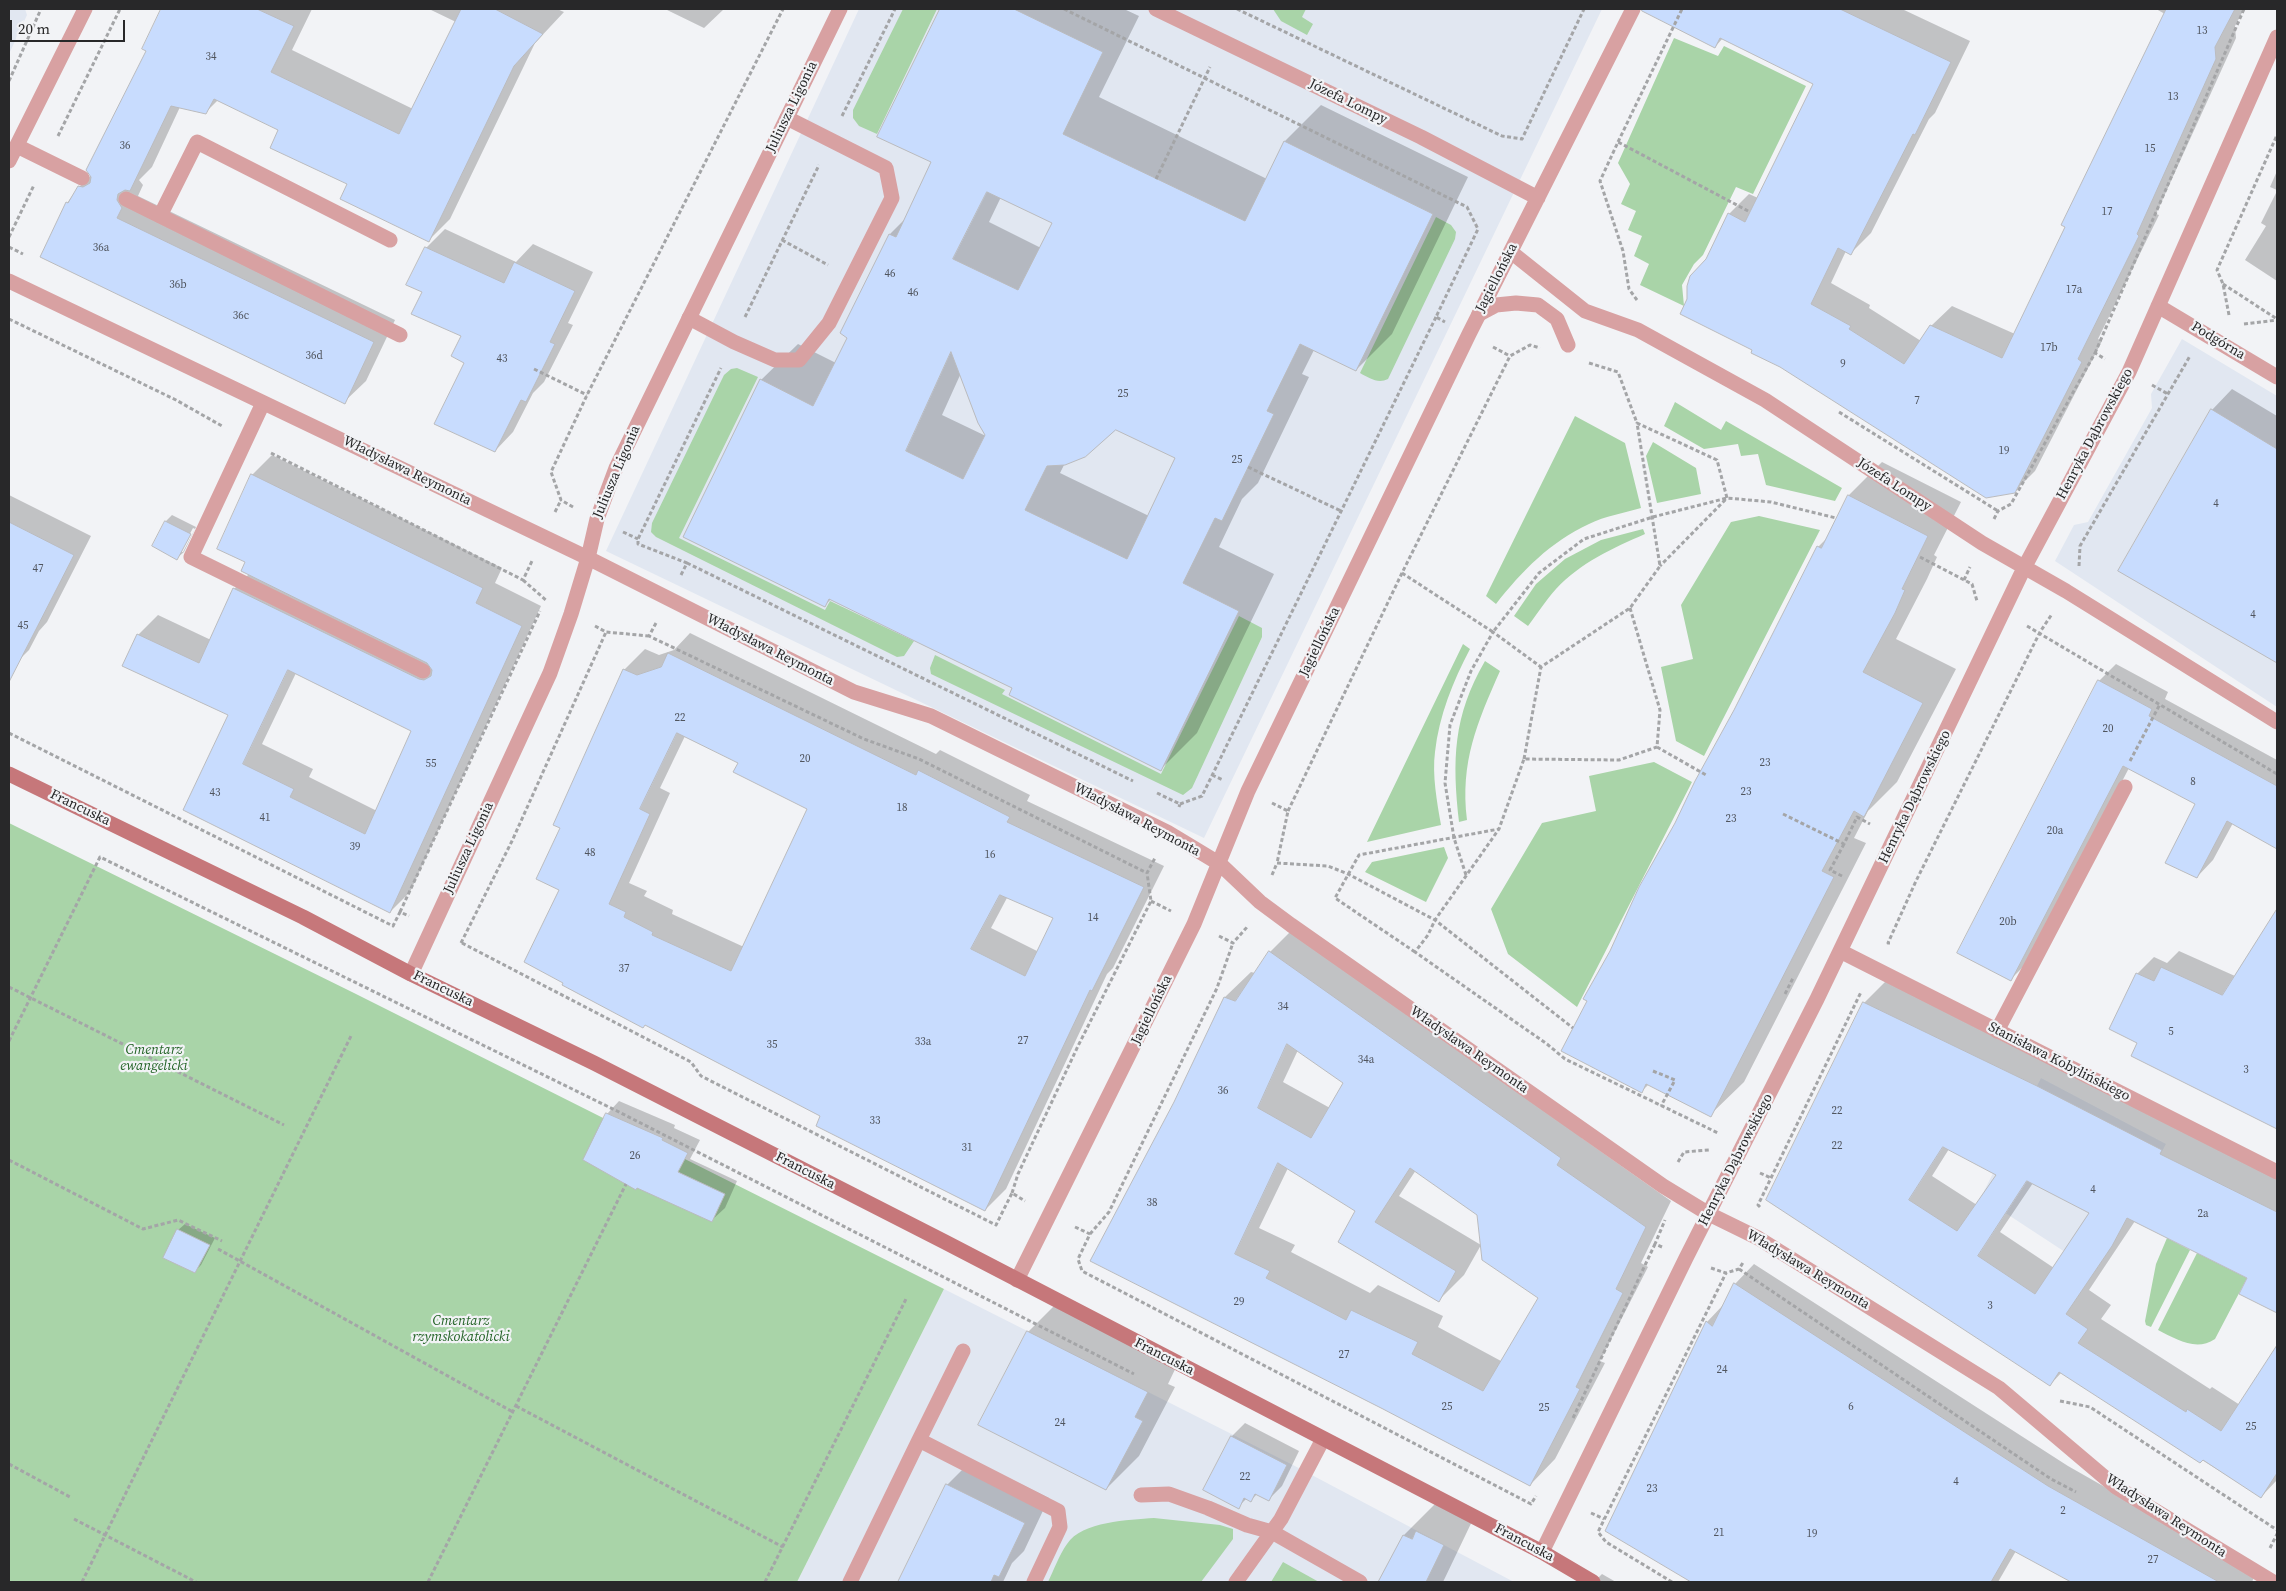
<!DOCTYPE html>
<html>
<head>
<meta charset="utf-8">
<style>
	body { margin:0 }
	#map { position:relative; width:2286px; height:1591px; overflow:hidden; background:#f2f3f6; font-family:"Source Serif 4",serif }
	canvas { display:block }
	.frame { position:absolute; inset:0; border:10px solid #282829; pointer-events:none }
	.scale { position:absolute; left:10px; top:20px; width:115px; height:22px; box-sizing:border-box; border:2px solid #282829; border-top:0; padding-left:6px; font-size:15px; line-height:18px; white-space:nowrap; color:#282829; -webkit-text-stroke:4px #f2f3f6; paint-order:stroke }
</style>
</head>
<body>
<div id="map">
<canvas width="2286" height="1591"></canvas>
<div class="frame"></div>
<div class="scale">20 m</div>
</div>
<script>
const c = document.querySelector('canvas').getContext('2d');
c.lineJoin = 'round';
function paint(path, color) {
  c.fillStyle = color;
  c.fill(path, 'evenodd');
}
function strokePath(path, color, width, dash) {
  c.strokeStyle = color;
  c.lineWidth = width;
  c.lineCap = dash ? 'butt' : 'round';
  c.setLineDash(dash || []);
  c.stroke(path);
}
function drawText(font, color, halo, rows, align = 'center') {
  c.font = font + ' "Source Serif 4",serif';
  c.lineWidth = 4.5;
  c.setLineDash([]);
  c.textBaseline = 'middle';
  c.strokeStyle = halo;
  c.fillStyle = color;
  for (const [text, x, y, turn = 0] of rows) {
    c.save();
    c.translate(x, y);
    c.rotate((+turn || 0) * Math.PI / 180);
    c.textAlign = isNaN(turn) ? turn : align;
    if (halo) c.strokeText(text, 0, 0);
    c.fillText(text, 0, 0);
    c.restore();
  }
}
paint(new Path2D(`
	M9 9H25L27 15 9 54Z
	M859 9H1602L1204 838 606 551Z
	M2182 339 2277 396V707L2055 561 2074 525 2088 522 2152 408 2151 394Z
	M2041 1078 2166 1144 2108 1253 2106 1252 2094 1271 1981 1197Z
	M944 1289 1291 1464 1514 1582H797Z`), '#e1e7f1');
paint(new Path2D(`
	M903 9H937L877 134 859 126 853 118V110Z
	M1273 9H1306L1302 17 1313 24 1307 35 1281 21Z
	M1674 38 1718 56 1724 46 1806 86 1753 194 1736 187 1703 255 1694 264 1682 285 1684 306 1640 285 1649 264 1634 256 1642 236 1628 230 1636 211 1621 204 1630 184 1618 163Z
	M1436 217 1451 225 1456 232 1455 239 1388 379C1378 384 1369 378 1360 373Z
	M737 368 758 377 679 538 825 610 830 601 914 641 904 656 897 657 656 537 651 532 652 523 724 375 731 369Z
	M1675 402 1721 430 1726 421 1842 488 1835 501 1766 485 1758 454 1741 456 1738 444 1704 449 1664 426Z
	M1575 416 1625 443 1641 508C1624 513 1605 516 1589 524 1550 542 1522 571 1496 604L1486 596Z
	M1653 442 1696 468 1701 494 1657 503 1646 456Z
	M1759 516 1820 530 1704 756 1676 741 1661 667 1693 659 1681 605 1731 522Z
	M1643 529 1645 534C1613 548 1580 563 1556 589 1546 600 1537 614 1528 626L1514 616 1536 584 1565 559 1601 540Z
	M1239 616 1262 628V637L1192 788 1183 795 931 674 930 668 935 655 1005 690 1002 694 1161 774Z
	M1463 644 1470 649C1453 681 1439 716 1435 752 1432 775 1437 802 1441 825L1367 842Z
	M1485 661 1500 671C1477 723 1460 762 1467 820L1459 822C1452 760 1453 716 1485 661Z
	M1654 762 1692 782 1577 1007 1508 954 1491 909 1542 823 1596 811 1589 776Z
	M9 823 354 993 944 1289 797 1582H9Z
	M1444 847 1448 858 1426 902 1365 872 1372 862Z
	M2167 1238 2190 1250 2151 1327 2146 1325 2145 1321 2156 1264Z
	M2197 1253 2247 1278 2215 1339C2196 1352 2176 1339 2158 1330Z
	M1154 1518 1220 1525 1233 1529V1539L1201 1582H1048C1054 1570 1059 1555 1067 1544 1082 1521 1129 1520 1154 1518Z
	M1283 1562 1319 1582H1271Z`), '#a9d4a8');
paint(new Path2D(`
	M162 9H312L292 50 413 109 456 22 429 9H557L564 12 535 43 450 219 428 241 349 184 280 129 218 100 205 113 180 107 152 167 139 180 143 185 138 196 395 320 366 381 344 402 67 203 79 187 91 175 147 50 143 48Z
	M665 9H724L704 28Z
	M942 9H1124L1139 16 1099 97 1267 179 1285 141 1321 105 1468 177 1392 334 1356 370 1314 350 1302 374 1309 377 1258 483 1242 499 1219 547 1274 574 1197 733 1160 770 1013 688 831 599 825 605 761 380 798 344 836 363 848 337 842 333 890 234 906 218 933 162 879 136ZM1001 197 1053 222 1041 248 989 222ZM961 373 988 437 942 415ZM1116 428 1177 457 1149 516 1060 473 1065 463Z
	M1689 9H1902L1970 41 1935 113 1929 119 1871 233 1851 253 1846 251 1831 283 1870 305 1869 308 1921 341 1931 326 1952 306 2015 334 2165 14 2156 9H2244L2235 26 2236 38 2156 214 2159 215 2098 339 2102 341 2035 471 2014 492 1754 350 1707 260 1729 214 1749 194 1758 198 1815 83 1723 38 1715 47 1679 29Z
	M2277 171V190L2270 187Z
	M2277 191V281L2245 260 2266 226 2261 223Z
	M445 229 516 262 533 244 593 272 568 323 573 325 544 382 533 393 513 432 495 451 466 362 463 335 424 291 426 248Z
	M2232 389 2277 416V662L2119 570 2212 410Z
	M272 455 502 568 495 583 541 606 410 892 390 912 185 810 229 715 138 635 158 615 211 640 234 589 249 574 246 562 252 475ZM296 673 413 730 377 811 309 777 313 769 262 744Z
	M1882 462 1961 502 1934 555 1937 557 1927 579 1896 639 1956 669 1897 782 1868 811 1854 838 1866 843 1744 1082 1710 1115 1649 1084 1642 1091 1589 1000 1611 951 1818 547 1827 538 1849 495Z
	M9 495 91 536 47 622 39 631 29 650 11 668 9 667Z
	M172 515 196 527 184 552 177 558 154 546 166 521ZM193 528 195 529 183 552H180Z
	M690 633 936 754 940 750 1030 795 1027 801 1164 866 1113 968 1107 974 1006 1189 985 1210 822 1116 561 889V827L624 670 645 649 659 655 674 650ZM685 736 740 762 809 808 744 947 672 914 673 910 644 896 647 891 629 883 670 793 660 788ZM1008 896 1055 918 1039 952 991 928Z
	M2116 664 2168 692 2165 699 2277 760V847L2233 823 2213 860 2197 877V804L2129 768 2028 962 2011 979 2099 681Z
	M2277 917V931L2270 927 2269 929 2277 934V1128L2132 1056 2138 1042 2137 974 2154 957 2167 963 2179 951 2235 976 2256 942Z
	M1296 926 1586 1132 1582 1138 1671 1201 1641 1263 1648 1267 1600 1361 1605 1363 1555 1459 1530 1485 1384 1408 1092 1261 1175 1103 1225 997 1251 972 1255 973 1270 952ZM1298 1050 1344 1082 1330 1108 1283 1082ZM1288 1168 1357 1210 1439 1300 1464 1275 1481 1245 1399 1196 1416 1170 1478 1214 1539 1298 1501 1361 1438 1327 1443 1316 1378 1285 1370 1293 1291 1252 1295 1245 1259 1228Z
	M1888 979 2277 1177V1312L2240 1293 2249 1277 2135 1221 2089 1290 2111 1305 2101 1319 2210 1389 2212 1387 2240 1405 2277 1347V1480L2261 1497 2062 1372 2050 1385 1767 1200 1864 1003ZM1949 1149 1998 1174 1977 1205 1932 1176ZM2033 1183 2091 1212 2054 1268 2000 1232Z
	M619 1101 675 1125 674 1128 700 1140 690 1159 737 1181 725 1208 712 1220 607 1114Z
	M185 1224 215 1238 201 1265 194 1272 178 1230Z
	M1754 1264 2068 1466 2256 1573 2252 1582H2073L2016 1551 1998 1582H1694L1607 1530 1707 1322 1724 1304 1735 1284Z
	M1061 1299 1180 1359 1168 1384 1175 1387 1139 1456 1106 1489 1028 1332Z
	M1245 1423 1299 1451 1282 1486 1269 1499 1257 1494 1251 1500 1247 1498 1238 1507 1205 1489 1232 1436Z
	M972 1460 1049 1498 1024 1551 1012 1563 1003 1582H900L947 1485Z
	M1438 1501 1477 1511 1443 1582H1378L1404 1535Z
	M1602 1574 1616 1582H1594Z`), '#0003');
const building = new Path2D(`
	M161 9H257L294 26 271 72 399 134 461 9H495L543 34 514 66 429 242 340 199 347 184 270 148 278 130 214 99 206 114 171 106 130 191 125 190 118 194 117 200 122 208 117 218 374 342 345 404 40 257 66 202 68 203 78 186 83 187 90 183 91 177 86 170 146 51 142 49Z
	M940 9H1014L1103 52 1063 134 1245 221 1284 141 1433 214 1356 371 1300 344 1267 411 1274 414 1222 521 1215 518 1183 583 1239 611 1161 771 1009 695 1012 688 925 646 829 599 825 607 683 537 760 379 813 406 847 338 840 333 889 234 896 237 931 162 877 137ZM987 192 1052 223 1018 290 953 259ZM951 352 978 423 985 435 963 479 906 451ZM1116 430 1175 458 1127 559 1025 510 1047 466 1065 465 1085 457Z
	M1642 9H1840L1951 62 1915 135 1913 134 1851 255 1838 248 1811 304 1851 326 1849 329 1904 364 1930 325 2002 358 2065 227 2061 225 2166 9H2235L2215 47 2216 59 2137 234 2139 236 2078 359 2082 362 2015 493 1986 498 1780 367 1751 353 1752 350 1680 314 1687 299V286L1690 276 1706 259 1728 213 1745 222 1813 84 1720 38 1715 48 1642 11Z
	M425 247 504 283 514 262 575 291 550 342 555 344 526 402 521 400 495 452 434 424 464 363 451 356 461 336 411 314 422 292 406 285Z
	M2211 409 2277 449V663L2118 571Z
	M251 474 483 588 476 603 522 626 390 913 183 810 228 715 122 666 137 634 199 663 233 588 419 679 424 680 431 676 432 670 427 663 241 571 245 562 217 549ZM288 670 411 731 365 834 290 797 294 789 243 764Z
	M1848 495 1928 536 1902 589 1905 590 1895 613 1863 672 1923 703 1864 817 1854 811 1822 871 1834 877 1711 1117 1646 1084 1642 1093 1561 1051 1587 1001 1583 999 1610 951 1639 887 1675 823 1695 781 1734 710 1817 546 1821 548Z
	M165 521 191 534 177 560 152 546Z
	M9 522 74 555 9 682Z
	M668 653 916 775 918 770 1010 817 1007 822 1144 887 1092 991 1090 990 985 1211 816 1126 820 1116 645 1025 643 1028 562 985 563 983 524 962 559 890 536 879 560 828 553 825 623 669 637 675 661 667ZM677 733 738 763 733 772 807 809 731 971 652 935 653 932 624 917 626 912 609 904 650 814 640 809ZM1000 895 1053 918 1025 976 971 949Z
	M2098 680 2152 709 2149 716 2277 786V849L2227 821 2197 878 2165 863 2195 804 2123 766 2011 981 1957 953Z
	M2277 909V1129L2131 1056 2137 1043 2109 1029 2136 973 2154 981 2161 967 2222 995Z
	M1269 951 1561 1158 1557 1165 1646 1227 1616 1289 1623 1293 1576 1387 1580 1389 1530 1486 1383 1409 1090 1261 1174 1102 1224 997 1235 1001ZM1287 1044 1343 1083 1311 1138 1258 1108ZM1278 1163 1355 1211 1338 1242 1439 1302 1456 1271 1375 1222 1410 1168 1477 1215 1482 1260 1538 1298 1483 1391 1412 1354 1418 1342 1351 1310 1346 1320 1266 1278 1270 1271 1235 1254Z
	M1863 1002 2037 1086 2162 1150 2160 1154 2277 1212V1313L2239 1294 2247 1278 2127 1218 2112 1246 2066 1314 2088 1329 2078 1343 2186 1412 2187 1409 2221 1431 2277 1345V1473L2261 1498 2203 1460 2200 1463 2059 1372 2050 1386 1766 1200ZM1943 1147 1996 1175 1957 1231 1909 1200ZM2027 1181 2089 1213 2035 1294 1978 1256Z
	M606 1113 663 1138 662 1140 688 1153 678 1172 725 1194 712 1222 637 1188 636 1190 583 1160Z
	M177 1229 210 1245 195 1273 163 1258Z
	M1734 1283 2048 1486 2219 1582H2071L2010 1549 1991 1582H1691L1605 1531 1706 1321 1712 1326Z
	M1027 1331 1148 1392 1135 1417 1143 1421 1106 1490 978 1425Z
	M1231 1436 1287 1465 1269 1501 1255 1494 1251 1502 1244 1498 1239 1509 1203 1490Z
	M946 1484 1025 1523 999 1577 994 1575 991 1582H898Z
	M1416 1531 1444 1545 1426 1582H1378L1403 1535 1412 1539Z`);
paint(building, '#c8dcfe');
strokePath(building, '#babbbe', 1);
strokePath(new Path2D(`
	M1064 9 1467 207 1478 229 1436 317 1445 322
	M1237 9 1502 136 1522 139 1584 9
	M9 81 41 9
	M842 116 895 9
	M58 136 120 9
	M1618 142 1682 9
	M1156 179 1210 67
	M9 237 34 185
	M782 240 828 265
	M9 247 23 254
	M2223 284 2277 319
	M1637 300 1629 289 1623 251 1600 181 1618 142 1750 212
	M2229 315 2223 284 2217 270 2277 135
	M745 317 819 165
	M9 319 176 400 222 426
	M2244 324 2277 320
	M1493 347 1510 356
	M2095 353 2244 9
	M1589 363 1618 372 1637 423
	M534 369 587 395
	M2152 385 2168 394
	M1839 412 1998 511
	M271 453 523 580 532 561
	M1248 467 1341 511
	M573 507 561 500 551 472 587 395 783 9
	M555 512 561 500
	M1994 519 1998 511 2011 504 2095 353 2105 359
	M623 532 638 539
	M1920 557 1972 584 1977 601
	M687 563 1133 781
	M2079 566 2080 546 2190 356
	M1402 573 1493 632 1539 573 1584 539 1653 517 1727 498 1771 502 1836 518
	M681 575 687 563 638 544V539L721 368
	M523 580 547 601
	M1964 580 1970 567
	M1630 608 1660 710 1657 747 1619 760 1524 759 1499 829 1435 920 1428 935 1415 952 1547 1044 1565 1059 1718 1133
	M656 623 649 636 864 739 919 759 1147 873
	M595 626 606 632 649 636
	M2027 626 2277 774
	M9 733 393 926 400 912 409 916
	M1657 747 1706 775
	M1524 759 1541 667 1630 608 1660 566 1637 423 1717 460 1727 498 1660 566
	M2130 761 2160 704
	M1212 775 1223 780
	M1157 793 1180 804 1179 807
	M1272 803 1288 811 1277 863
	M1180 804 1202 796 1436 317
	M1288 811 1402 573 1510 356 1530 345 1540 348
	M1783 814 1844 844 1857 817 1870 824
	M1844 844 1830 870 1844 877
	M1272 875 1277 863 1328 866 1348 874 1435 920 1573 1028
	M1466 875 1454 838 1445 783 1450 725 1471 671 1493 632 1541 667
	M1151 901 1171 911
	M400 912 540 611
	M1219 936 1233 943 1248 926
	M461 943 512 841 606 632
	M462 943 691 1062 701 1076 996 1225 1012 1193 1025 1201
	M1890 943H1888L1916 881 2040 632 2052 614
	M1415 952 1335 898 1359 855 1499 829
	M9 987 284 1125
	M1785 994 1793 978
	M9 1041 100 857 619 1112 1134 1374
	M1653 1071 1675 1080 1661 1106
	M9 1160 143 1229 178 1220 222 1241
	M1678 1162 1684 1152 1709 1150
	M1760 1173 1771 1178
	M1012 1193 1018 1174 1078 1046 1151 901 1147 873 1155 858
	M1760 1207 1758 1205 1771 1178 1861 992
	M1075 1227 1090 1234 1078 1259 1082 1271 1531 1504 1536 1496
	M1090 1234 1109 1212 1217 988 1233 943
	M1662 1247 1655 1244 1665 1220
	M218 1249 513 1412
	M1711 1268 1726 1273 1739 1269 1744 1261
	M1739 1269 2051 1479 2076 1492
	M2060 1401 2090 1407 2277 1530
	M516 1406 783 1547
	M1573 1418 1655 1244
	M9 1464 70 1497
	M1591 1513 1604 1519
	M74 1519 196 1582
	M2270 1548 2277 1534
	M82 1582 351 1036
	M428 1582 626 1184
	M765 1582 906 1299
	M1672 1582 1606 1542 1598 1532 1726 1273`), '#a4a5a7', 3, [4, 2.5]);
strokePath(new Path2D(`
	M17 146 82 178
	M126 199 400 335
	M160 216 197 142 390 240
	M1479 314 1496 305 1516 303 1538 305 1557 319 1568 345
	M689 318 734 342 775 360H799L829 323 892 198 886 168 787 118
	M263 403 191 557 423 671
	M1997 1031 2125 787
	M919 1440 963 1351
	M1141 1495 1169 1494 1208 1508 1247 1525 1272 1532 1360 1582
	M850 1582 919 1440 1058 1511 1060 1527 1034 1582
	M1236 1582 1281 1519 1323 1439`), '#d8a1a2', 15);
strokePath(new Path2D(`
	M1156 9 1421 137 1538 198
	M9 161 85 9
	M1511 252 1585 311 1638 330 1765 400 1982 543 2066 591 2277 722
	M9 281 588 558 854 692 931 716 1167 832 1220 864 1260 902 1291 925 1663 1186 1709 1214 1758 1238 1999 1388 2116 1487 2273 1582
	M2158 306 2277 377
	M1840 951 2277 1172
	M411 974 550 673 571 614 588 558 597 519 616 468 840 9
	M1017 1280 1194 924 1248 791 1469 334 1633 9
	M1542 1552 1686 1258 1817 999 2024 568 2129 372 2277 37`), '#d8a1a2', 15);
strokePath(new Path2D(`
	M9 774 303 917 411 974 594 1063 945 1242 1542 1552 1593 1582`), '#c6777a', 15);
drawText('11px', '#50555e', null, [
	["13",2202,31],
	["34",211,57],
	["13",2173,97],
	["36",125,146],
	["15",2150,149],
	["17",2107,212],
	["36a",101,248],
	["46",890,274],
	["36b",178,285],
	["17a",2074,290],
	["46",913,293],
	["36c",241,316],
	["17b",2049,348],
	["36d",314,356],
	["43",502,359],
	["9",1843,364],
	["25",1123,394],
	["7",1917,401],
	["19",2004,451],
	["25",1237,460],
	["4",2216,504],
	["47",38,569],
	["4",2253,615],
	["45",23,626],
	["22",680,718],
	["20",2108,729],
	["20",805,759],
	["23",1765,763],
	["55",431,764],
	["8",2193,782],
	["23",1746,792],
	["43",215,793],
	["18",902,808],
	["41",265,818],
	["23",1731,819],
	["20a",2055,831],
	["39",355,847],
	["48",590,853],
	["16",990,855],
	["14",1093,918],
	["20b",2008,922],
	["37",624,969],
	["34",1283,1007],
	["5",2171,1032],
	["27",1023,1041],
	["33a",923,1042],
	["35",772,1045],
	["34a",1366,1060],
	["3",2246,1070],
	["36",1223,1091],
	["22",1837,1111],
	["33",875,1121],
	["22",1837,1146],
	["31",967,1148],
	["26",635,1156],
	["4",2093,1190],
	["38",1152,1203],
	["2a",2203,1214],
	["29",1239,1302],
	["3",1990,1306],
	["27",1344,1355],
	["24",1722,1370],
	["25",1447,1407],
	["6",1851,1407],
	["25",1544,1408],
	["24",1060,1423],
	["25",2251,1427],
	["22",1245,1477],
	["4",1956,1482],
	["23",1652,1489],
	["2",2063,1511],
	["21",1719,1533],
	["19",1812,1534],
	["27",2153,1560]
]);
drawText('14px', '#282829', '#f2f3f6', [
	["Józefa Lompy",1348,102,26],
	["Juliusza Ligonia",792,107,-64],
	["Jagiellońska",1497,278,-63],
	["Podgórna",2218,341,31],
	["Henryka Dąbrowskiego",2095,434,-62],
	["Władysława Reymonta",407,471,26],
	["Juliusza Ligonia",617,472,-67],
	["Józefa Lompy",1894,485,33],
	["Jagiellońska",1320,642,-64],
	["Władysława Reymonta",770,650,27],
	["Henryka Dąbrowskiego",1915,797,-64],
	["Francuska",80,808,26],
	["Władysława Reymonta",1137,820,28],
	["Juliusza Ligonia",469,848,-65],
	["Francuska",443,989,26],
	["Jagiellońska",1152,1010,-64],
	["Władysława Reymonta",1469,1050,35],
	["Stanisława Kobylińskiego",2059,1062,27],
	["Henryka Dąbrowskiego",1736,1160,-63],
	["Francuska",805,1171,27],
	["Władysława Reymonta",1808,1270,31],
	["Francuska",1164,1357,27],
	["Władysława Reymonta",2166,1516,33],
	["Francuska",1524,1543,28]
]);
drawText('italic 14px', '#226325', '#f2f3f6', [
	["Cmentarz",154,1050],
	["ewangelicki",154,1066],
	["Cmentarz",461,1321],
	["rzymskokatolicki",461,1337]
]);
</script>
</body>
</html>
